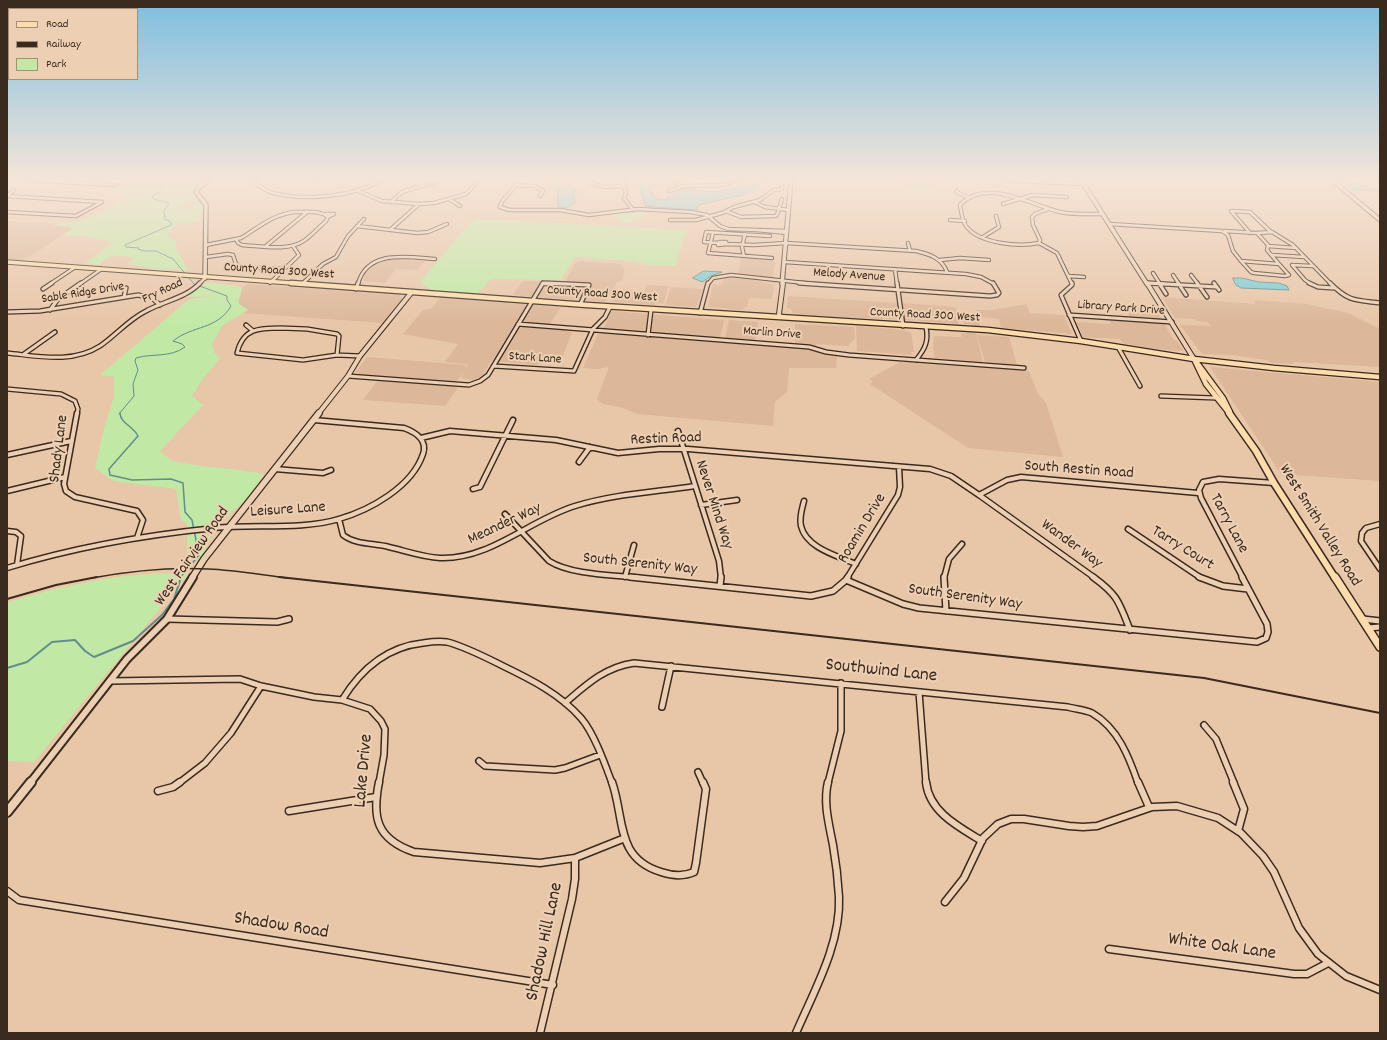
<!DOCTYPE html>
<html>
<head>
<meta charset="utf-8">
<style>
	body { margin:0 }
	#map { position:relative; width:1387px; height:1040px; overflow:hidden; background:#e8c6a8; font-family:Dekko,sans-serif }
	canvas { display:block }
	.frame { position:absolute; inset:0; border:8px solid #3b2a1e; pointer-events:none }
	.legend { position:absolute; left:8px; top:8px; width:130px; height:72px; box-sizing:border-box; background:#edd0b4; border:1px solid #a68e78; margin:0; padding:5px 7px; list-style:none; font-size:12px; color:#3b2a1e }
	.legend li { display:flex; align-items:center; gap:8px; height:20px }
	.legend b { width:20px; border:1px solid #a68e78 }
</style>
</head>
<body>
<div id="map">
<canvas width="1387" height="1040"></canvas>
<div class="frame"></div>
<ul class="legend">
<li><b style="height:5px;background:#fcdcac"></b>Road</li>
<li><b style="height:5px;background:#3b2a1e"></b>Railway</li>
<li><b style="height:11px;background:#c1e9a5"></b>Park</li>
</ul>
</div>
<script>
const c = document.querySelector('canvas').getContext('2d');
c.lineJoin = 'round';
function paint(path, color) {
  c.fillStyle = color;
  c.fill(path, 'evenodd');
}
function strokePath(path, color, width, dash) {
  c.strokeStyle = color;
  c.lineWidth = width;
  c.lineCap = dash ? 'butt' : 'round';
  c.setLineDash(dash || []);
  c.stroke(path);
}
function drawText(font, color, halo, rows, align = 'center') {
  c.font = font + ' Dekko,sans-serif';
  c.lineWidth = 4;
  c.setLineDash([]);
  c.textBaseline = 'middle';
  c.strokeStyle = halo;
  c.fillStyle = color;
  for (const [text, x, y, turn = 0] of rows) {
    c.save();
    c.translate(x, y);
    c.rotate((+turn || 0) * Math.PI / 180);
    c.textAlign = isNaN(turn) ? turn : align;
    if (halo) c.strokeText(text, 0, 0);
    c.fillText(text, 0, 0);
    c.restore();
  }
}
paint(new Path2D(`
	M7 221 54 224 74 228 22 261 7 260Z
	M741 258 775 261 773 278 738 274Z
	M383 259 425 261 417 270 396 269 385 283 364 281V276L375 264H378Z
	M581 261 621 264 622 266 625 271 622 281 617 282 607 300 604 302 513 295 522 282 524 281 565 282 575 263Z
	M727 278 752 279 774 285 772 299 749 298 747 306 742 310 708 307 713 284 721 285 723 280Z
	M248 284 399 295 403 298 383 323 243 313 248 311 238 303 242 288Z
	M647 285 669 286 663 304 655 303V305L610 302 623 289 644 292Z
	M671 287 703 289 696 307 665 305Z
	M788 296 947 306 956 308 959 324 893 319 804 316 800 314 793 313 791 309 787 308Z
	M1162 297 1255 304V300L1307 304 1348 313 1380 329V367L1293 362 1294 364 1272 363 1267 360 1231 355 1202 354 1180 325 1210 326 1212 328 1208 322 1197 321 1195 319 1175 318Z
	M440 298 561 307 547 328 566 329 572 332 563 356 537 365 491 361 483 375 475 380 461 378 468 364 445 362 458 344 403 334 423 310 432 308Z
	M1026 304 1030 313 1064 315 1072 334 1001 328 999 319 978 317 980 326H972V324H964L962 313 977 314 976 310H991Z
	M1127 304 1153 305 1174 340 1177 341 1183 350 1179 351 1149 348 1122 343 1120 339 1083 337 1076 322 1111 324 1109 320 1132 321 1124 306Z
	M612 311 724 320 719 342 795 347V324L854 327 855 339 849 344V346L816 344V347L837 353 836 368H789L787 392 775 402 773 426 637 414 620 407 603 404 597 399 609 367 596 369 583 368 598 334H601Z
	M729 320 758 322 755 341 725 339Z
	M856 326 903 330 911 333 914 352H911L912 355 857 351Z
	M961 333H976L983 362 935 358 933 347 934 336 961 337Z
	M977 335 1009 337 1017 365 985 362Z
	M367 357 466 365 465 370 457 381V389L445 406 363 400 380 377 357 375 359 373H355Z
	M900 362 1029 371 1038 394 1046 403 1063 457 968 448 870 384 873 382 869 379Z
	M1210 367 1380 382V481L1281 474Z`), '#dcb799');
paint(new Path2D(`
	M127 180H210L196 192 202 200 179 205 181 209 204 204V210L199 221 176 225 167 235 176 241 175 245 188 271 172 269 162 270 128 264 135 258C122 255 109 253 100 265L85 263 103 250 111 242 91 237 63 235 74 228 53 225C61 222 67 224 75 222 93 218 109 207 126 199L124 195 110 192 129 183V181Z
	M909 182C918 183 932 184 936 192L911 191Z
	M637 210H643L644 215C638 222 631 222 622 223L612 214Z
	M478 219 686 230 675 266 647 265 633 261 575 257 561 280 491 279 477 294 431 290 420 282 466 227Z
	M206 283C213 283 237 285 242 288L238 303 248 310 223 325 212 344 214 352 220 358 199 384 192 396 203 405 160 451 172 461 208 467 233 469 264 474 248 497 226 518 208 525 203 534 211 537 202 557 187 561V523L181 520 176 489 113 481 95 468 104 428 114 397V377L100 375 187 301 196 298 218 296 185 297Z
	M189 573 34 762 7 761V603C51 588 99 578 146 574 160 573 175 574 189 573Z`), '#c1e9a5');
const water = new Path2D(`
	M545 180H563L577 192 573 197 576 202 567 208 558 207 557 187Z
	M645 180H654L658 184 649 190 657 199 664 200 683 189 717 192 754 184 758 182V180H775L762 183 747 194 702 204 698 206 697 210 645 206 639 184Z
	M1341 181 1353 182 1380 191 1351 189Z
	M704 271 722 272 711 276 702 282 693 278Z
	M1233 278H1242L1259 282 1279 283 1287 286 1289 290 1241 288 1236 285Z`);
paint(water, '#7dcdd6');
strokePath(water, '#638c8c', 1);
strokePath(new Path2D(`
	M119 414 134 396 133 384 138 370 135 361 136 358C153 353 170 358 185 347L182 344 173 341C193 325 217 330 231 306L227 300V296L194 284 173 259 156 251H144L138 249 139 248 126 247 125 245 171 225V222L165 219 164 211 169 203 153 199 152 197 162 190 166 181 164 180`), '#638c8c', 1);
strokePath(new Path2D(`
	M120 413C120 423 133 426 138 436L109 469 110 475 132 480 171 479 183 483 185 512 192 520 199 555 180 578`), '#638c8c', 1.5);
strokePath(new Path2D(`
	M7 668 27 662 52 642 75 640 85 651 94 657 133 641 162 615 174 599 181 577`), '#638c8c', 2);
const streetFar4 = new Path2D(`
	M24 180 116 185
	M252 180C258 185 265 191 273 193 306 201 353 197 382 180
	M313 180H318
	M517 180C514 194 502 195 500 207L509 210H560L589 215 638 209 691 212 707 215 720 226 728 229 757 230
	M591 180V183L605 187 623 186
	M626 180 623 185 626 192 624 198 633 210
	M673 180 681 187
	M995 180 1084 184
	M1375 180 1378 182
	M516 185 534 186 543 191 540 196
	M358 191 382 201 419 204 434 203 466 194 479 180
	M669 191 684 186 721 185 741 180
	M957 191 956 192 970 198
	M7 196 102 202
	M7 196 14 190
	M449 199 460 206
	M391 202 402 192 439 181
	M755 202 765 207 789 210
	M1003 204 1032 195 1067 197
	M726 211 741 217 775 216 777 215 782 199
	M7 212 76 216 102 202
	M295 212C305 212 321 210 328 217L326 221C319 227 312 235 305 240 289 252 261 246 242 245L238 243 236 239 241 238C259 227 274 214 295 212Z
	M326 214H334L328 217
	M670 220H696L722 213 734 207 760 200 774 190 782 189V181
	M950 220 965 221
	M1109 224 1222 231 1228 235 1233 251 1241 261
	M357 226 417 233 428 232 447 224
	M390 230 419 204
	M787 231 757 230 787 233
	M1225 231 1257 233 1272 232 1293 245 1331 284
	M713 233 708 253 772 258
	M1250 233 1231 211 1250 212 1271 232
	M1257 233 1268 245 1267 250 1279 264
	M983 237 999 227 996 216
	M719 242H726L727 244 718 245Z
	M718 243 704 242 706 232 770 236
	M908 243 910 251
	M1039 243C1019 247 979 244 966 226 962 220 961 212 960 205 987 177 1030 205 1060 212 1074 215 1089 214 1103 214
	M1039 243 1057 253 1072 284
	M1039 243 1040 240 1033 225 1032 217 1035 214 1048 209
	M727 244 754 245 786 243 916 251C929 254 942 258 947 272
	M206 245 236 239
	M266 246 307 212
	M1268 246 1296 248
	M1272 255 1304 257
	M744 256 742 247 745 234
	M206 257 228 254 233 255 236 264 240 267 284 269
	M940 260 960 258 989 260
	M1241 261 1279 264 1289 275 1285 276 1254 273 1251 272Z
	M785 262 966 274 981 277 994 284
	M1292 265 1305 280 1311 284
	M1292 265 1312 266
	M895 269 897 284
	M1153 273 1160 284
	M1173 275 1179 284
	M1191 275 1198 284
	M1069 276 1084 277
	M270 283 299 255 293 246
	M1147 283 1166 284
	M50 284 74 268
	M80 284 100 270
	M199 284 205 278
	M302 284 323 264 336 257 348 236 364 219
	M358 284C367 249 408 257 435 259
	M542 284H568
	M708 284 713 278 731 275 814 284`);
const streetFar3 = new Path2D(`
	M545 283 589 285 580 305
	M799 283 990 296 997 295 999 293 993 283
	M897 283 903 326
	M1072 283V285L1061 295 1081 341
	M1148 283 1217 287
	M1159 283 1166 294
	M1178 283 1186 295
	M1197 283 1207 297
	M1214 283 1219 290
	M1309 283 1318 287 1334 288
	M1330 283C1349 302 1355 300 1380 303
	M43 289 52 283
	M356 289 358 283
	M124 297 126 288
	M50 310 58 299 81 283
	M7 312 40 311 138 295 152 298 160 305
	M700 313 708 283
	M1069 315 1172 322
	M518 324 809 347 826 352 849 355 1024 368
	M246 325 253 331
	M281 328 307 329 337 334 339 336 337 355 303 360 237 353C243 328 259 328 281 328Z
	M648 335 651 310
	M1118 347 1140 386
	M7 353C38 356 72 364 100 346 116 335 128 320 146 311 164 301 186 298 200 283
	M24 354 55 332
	M337 355 360 356
	M916 360C925 349 929 341 926 327
	M494 366 574 371 593 329 605 317 610 307
	M348 376 469 385 480 381 488 375 543 283
	M7 389 61 394 75 401 78 409 77 414
	M1161 396 1215 398`);
const streetFar2 = new Path2D(`
	M77 413 64 484 66 491 75 497 137 511 143 520 137 538
	M678 431 719 561 721 578
	M421 438 450 431 556 440 618 453 659 449H688L930 469 951 476 979 495 1007 480 1021 477 1198 493
	M7 455 71 441
	M579 462 590 447
	M275 469 323 473 331 470
	M473 489 480 487 513 420
	M7 491 65 477
	M979 495 1095 578
	M804 501C802 509 799 517 801 526 806 548 838 556 856 564
	M701 505 737 500
	M505 514 549 561C571 575 613 575 640 578
	M339 519 343 535C356 545 374 543 389 547 406 551 423 557 440 558 490 560 529 520 575 506 614 494 655 492 695 486
	M1380 524 1366 528 1362 533 1361 541 1380 569
	M1128 529 1201 578
	M7 531 16 532 21 536 17 565
	M7 568C75 547 145 535 215 528 254 524 303 530 339 519 370 510 412 487 423 454 428 440 415 432 404 428L314 420
	M625 577 634 545
	M847 578 898 495 900 487 899 467
	M944 578 949 559 962 544
	M1243 578 1201 498 1199 490 1203 482 1219 479 1274 483`);
const streetFar1 = new Path2D(`
	M630 577 811 596 833 591 846 580 903 604 919 608 1257 642 1266 638 1268 632 1267 624 1242 577
	M944 577 946 611
	M1093 577C1118 595 1119 602 1130 630
	M1199 577 1223 586 1248 589
	M846 580 848 577
	M720 586 721 577
	M167 619 277 622 289 619
	M1363 619 1380 621
	M1368 628 1380 627
	M110 681 240 679 261 686 314 697 342 700 370 709 381 721 385 729 384 755 379 783
	M919 692 926 783
	M342 700C361 669 386 647 423 643 430 642 439 641 447 642 466 647 485 657 503 666 530 679 560 694 581 718 594 733 605 764 612 783
	M565 703C586 685 605 667 634 663L1068 707C1075 709 1086 710 1092 713 1118 728 1129 757 1138 783
	M662 707 671 666
	M1204 725 1216 739 1234 783
	M479 761 485 766 555 770 565 768 600 755
	M698 772 703 783
	M179 783 205 763 231 733 261 686
	M828 783 841 731V683`);
const street = new Path2D(`
	M379 782C372 817 376 839 414 852L540 863 575 858 625 838
	M612 782C625 819 615 858 661 872 673 876 683 877 694 872L696 863 706 789 703 782
	M926 782C929 812 959 827 982 841
	M1138 782 1149 807
	M1233 782 1244 809 1238 831
	M158 791 173 787 180 782
	M289 811 376 797
	M7 891 19 900 553 985
	M945 902 964 878 983 838 998 824 1011 819H1024L1069 826 1083 827 1097 826 1152 807 1177 806 1218 818 1241 833 1263 856 1274 872 1299 928 1318 954 1346 976 1380 990
	M1109 949 1294 974H1307L1328 963
	M540 1033 572 899 575 879V858
	M796 1033C814 991 841 944 839 897 838 879 836 862 833 845 829 824 823 803 828 782`);
const secondaryFar4 = new Path2D(`
	M1081 180 1147 284
	M1332 180 1380 220
	M205 278 206 205 196 192 200 186 210 180
	M782 284 791 180`);
const secondaryFar3 = new Path2D(`
	M1147 283 1194 359
	M780 317 779 314 783 283
	M318 414 348 376 360 356 411 293`);
const secondaryFar2 = new Path2D(`
	M192 578 204 559 319 413`);
const secondaryFar1 = new Path2D(`
	M30 783 127 659 167 619 193 577`);
const secondary = new Path2D(`
	M7 812 31 782`);
const primaryFar3 = new Path2D(`
	M7 262 305 284`);
const primaryFar2 = new Path2D(`
	M291 283 587 305 988 330 1081 341 1194 359 1274 368 1380 377
	M1194 359 1206 384 1230 414
	M1195 360 1223 398 1230 412`);
const primaryFar1 = new Path2D(`
	M1229 413 1256 451 1274 483 1335 578`);
const primary = new Path2D(`
	M1335 577 1380 647`);
strokePath(streetFar4, '#3b2a1e', 4.5);
strokePath(streetFar3, '#3b2a1e', 5.5);
strokePath(streetFar2, '#3b2a1e', 7);
strokePath(streetFar1, '#3b2a1e', 8);
strokePath(street, '#3b2a1e', 9);
strokePath(secondaryFar4, '#3b2a1e', 5.5);
strokePath(secondaryFar3, '#3b2a1e', 6);
strokePath(secondaryFar2, '#3b2a1e', 8);
strokePath(secondaryFar1, '#3b2a1e', 10);
strokePath(secondary, '#3b2a1e', 12);
strokePath(primaryFar3, '#3b2a1e', 5.5);
strokePath(primaryFar2, '#3b2a1e', 7);
strokePath(primaryFar1, '#3b2a1e', 9);
strokePath(primary, '#3b2a1e', 10);
strokePath(streetFar4, '#edd0b4', 2.5);
strokePath(streetFar3, '#edd0b4', 3);
strokePath(streetFar2, '#edd0b4', 4);
strokePath(streetFar1, '#edd0b4', 5);
strokePath(street, '#edd0b4', 6);
strokePath(secondaryFar4, '#edd0b4', 3.5);
strokePath(secondaryFar3, '#edd0b4', 4);
strokePath(secondaryFar2, '#edd0b4', 5.5);
strokePath(secondaryFar1, '#edd0b4', 6);
strokePath(secondary, '#edd0b4', 8);
strokePath(primaryFar3, '#fcdcac', 3.5);
strokePath(primaryFar2, '#fcdcac', 4.5);
strokePath(primaryFar1, '#fcdcac', 6);
strokePath(primary, '#fcdcac', 7);
strokePath(new Path2D(`
	M92 578C130 571 169 567 208 569 235 570 262 575 288 578`), '#3b2a1e', 1.5);
strokePath(new Path2D(`
	M279 577 1204 678 1380 713
	M7 599 56 585 97 577`), '#3b2a1e', 2);
const sky = c.createLinearGradient(0, 0, 0, 326);
sky.addColorStop(0, '#7dbee1');
sky.addColorStop(0.55, '#f5e5d8');
sky.addColorStop(1, '#f5e5d800');
c.fillStyle = sky;
c.fillRect(0, 0, 1387, 326);
drawText('13px', '#3b2a1e', '#edd0b4', [
	["County Road 300 West",279,272,4],
	["Melody Avenue",849,276,4],
	["Fry Road",163,292,-25],
	["Sable Ridge Drive",83,294,-9],
	["County Road 300 West",602,295,4],
	["Library Park Drive",1121,309,4],
	["County Road 300 West",925,316,3],
	["Marlin Drive",772,334,4],
	["Stark Lane",535,359,4]
]);
drawText('16px', '#3b2a1e', '#edd0b4', [
	["Restin Road",666,440,-2],
	["Shady Lane",60,449,-83],
	["South Restin Road",1079,471,4],
	["Never Mind Way",713,505,72],
	["Leisure Lane",288,511,-4],
	["Tarry Lane",1228,524,62],
	["Meander Way",505,525,-25],
	["West Smith Valley Road",1319,526,58],
	["Roamin Drive",863,529,-59],
	["Wander Way",1071,545,36],
	["Tarry Court",1182,549,32],
	["West Fairview Road",193,557,-55],
	["South Serenity Way",640,565,6],
	["South Serenity Way",965,598,8]
]);
drawText('19px', '#3b2a1e', '#edd0b4', [
	["Southwind Lane",881,672,6],
	["Lake Drive",365,771,-85],
	["Shadow Road",281,927,9],
	["Shadow Hill Lane",546,942,-78],
	["White Oak Lane",1222,948,8]
]);
</script>
</body>
</html>
